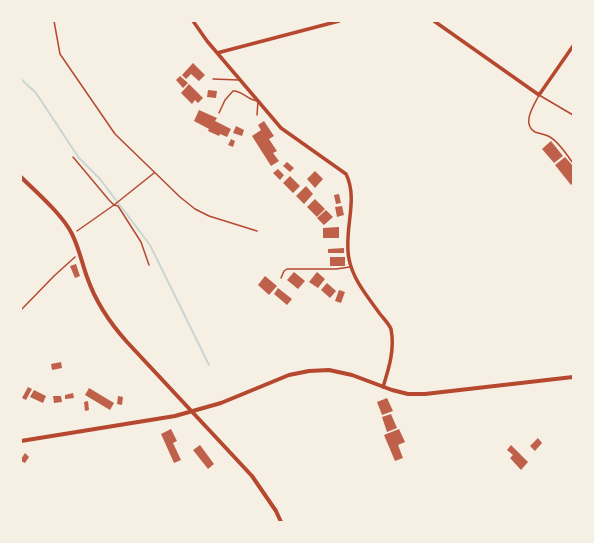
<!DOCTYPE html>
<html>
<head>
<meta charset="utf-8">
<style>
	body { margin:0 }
	#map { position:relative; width:594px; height:543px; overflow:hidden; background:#f6efe4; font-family:Ubuntu,sans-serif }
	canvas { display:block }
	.frame { position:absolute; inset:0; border:22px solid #f6efe4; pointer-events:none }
</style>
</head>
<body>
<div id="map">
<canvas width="594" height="543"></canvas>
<div class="frame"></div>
</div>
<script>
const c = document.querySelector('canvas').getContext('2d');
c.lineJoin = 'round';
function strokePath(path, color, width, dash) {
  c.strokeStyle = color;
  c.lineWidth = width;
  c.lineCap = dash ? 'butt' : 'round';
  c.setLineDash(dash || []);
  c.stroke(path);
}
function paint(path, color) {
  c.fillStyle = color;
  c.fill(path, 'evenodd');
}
strokePath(new Path2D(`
	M21 77 22 80 36 93 79 158 100 179 150 245 209 365`), '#c9d6d2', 2);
paint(new Path2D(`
	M193 63 205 75 199 81 191 74 186 79 182 75Z
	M180 76 188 83 183 88 176 80Z
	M189 84 203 98 198 103 195 100 192 104 181 93Z
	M208 90 217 91 216 98 207 97Z
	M199 110 217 118 215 121 231 129 227 137 220 134 219 136 208 131 209 129 194 121Z
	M264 121 274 136 269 139 277 151 273 153 279 161 271 166 252 136 261 130 258 125Z
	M236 126 244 130 242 136 233 133Z
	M231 139 235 141 233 147 228 145Z
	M551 141 563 156 554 163 542 149Z
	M565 157 573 166V183L571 185 555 165Z
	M287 162 294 168 290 172 283 166Z
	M278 169 284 175 280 180 273 173Z
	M315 171 323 179 315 188 307 179Z
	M290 176 300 186 293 193 283 183Z
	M306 186 313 194 304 204 296 196Z
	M339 194 341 203 336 204 334 195Z
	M315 199 325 209 317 217 307 207Z
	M342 206 344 215 337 217 335 207Z
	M326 210 333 217 324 225 317 218Z
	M339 227V238H323V228Z
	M344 248V253H328V249Z
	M330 257H345V266H330Z
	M76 264 80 276 75 278 70 266Z
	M294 272 305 281 298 289 287 280Z
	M317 272 325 279 318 288 309 282Z
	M265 276 277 286 269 295 258 285Z
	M327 283 336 291 330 298 321 290Z
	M278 288 292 299 287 305 274 294Z
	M339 290 345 292 341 303 335 301Z
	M61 362 62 368 52 370 51 364Z
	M28 387 32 389 26 400 22 398Z
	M89 388 114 403 110 410 85 395Z
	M34 390 46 396 43 403 30 397Z
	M73 393 74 398 65 399V395Z
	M53 396H61L62 402 54 403Z
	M118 396 123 397 122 405 117 404Z
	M387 398 393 411 382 415 377 402Z
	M88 401 89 410 85 411 84 402Z
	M391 414 397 428 387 432 382 417Z
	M171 429 177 441 173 443 181 460 174 463 161 434Z
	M399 429 405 442 398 445 403 458 395 461 384 435Z
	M538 438 542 443 535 451 530 446Z
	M200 445 214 464 208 469 193 450Z
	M511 445 528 462 521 470 510 458 513 455 507 450Z
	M25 453 29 457 25 463 21 461V459Z`), '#bf614a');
strokePath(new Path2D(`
	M54 21 60 54 115 134 180 197 195 209 209 216 257 231
	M73 157 109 200 114 205 118 206 141 242 149 265
	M77 231 114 205 154 173
	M21 310 54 276 75 257`), '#b5482f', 1.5);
strokePath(new Path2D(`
	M213 79 239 80
	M219 113 225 100 233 91C242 90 248 101 258 101L257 115
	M573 115 539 95C534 105 521 124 535 132 540 134 545 134 550 137 560 143 566 154 573 163
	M281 278 284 271 287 269H336L350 267`), '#b5482f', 1.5);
strokePath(new Path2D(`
	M193 21 207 41 281 128 346 174C359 200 343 231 349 259 353 280 368 297 380 314 384 319 389 324 391 329 395 349 389 368 383 387
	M434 21 539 95 573 46
	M217 53 339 21`), '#b5482f', 3.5);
strokePath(new Path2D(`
	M21 177C37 193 62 214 72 234 79 248 82 263 87 277 96 303 109 322 127 342L252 476 276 511 281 522
	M21 441 175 416 221 403 289 375 309 371 329 370 352 375 392 390 408 394H425L573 377`), '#b5482f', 4);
</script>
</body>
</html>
